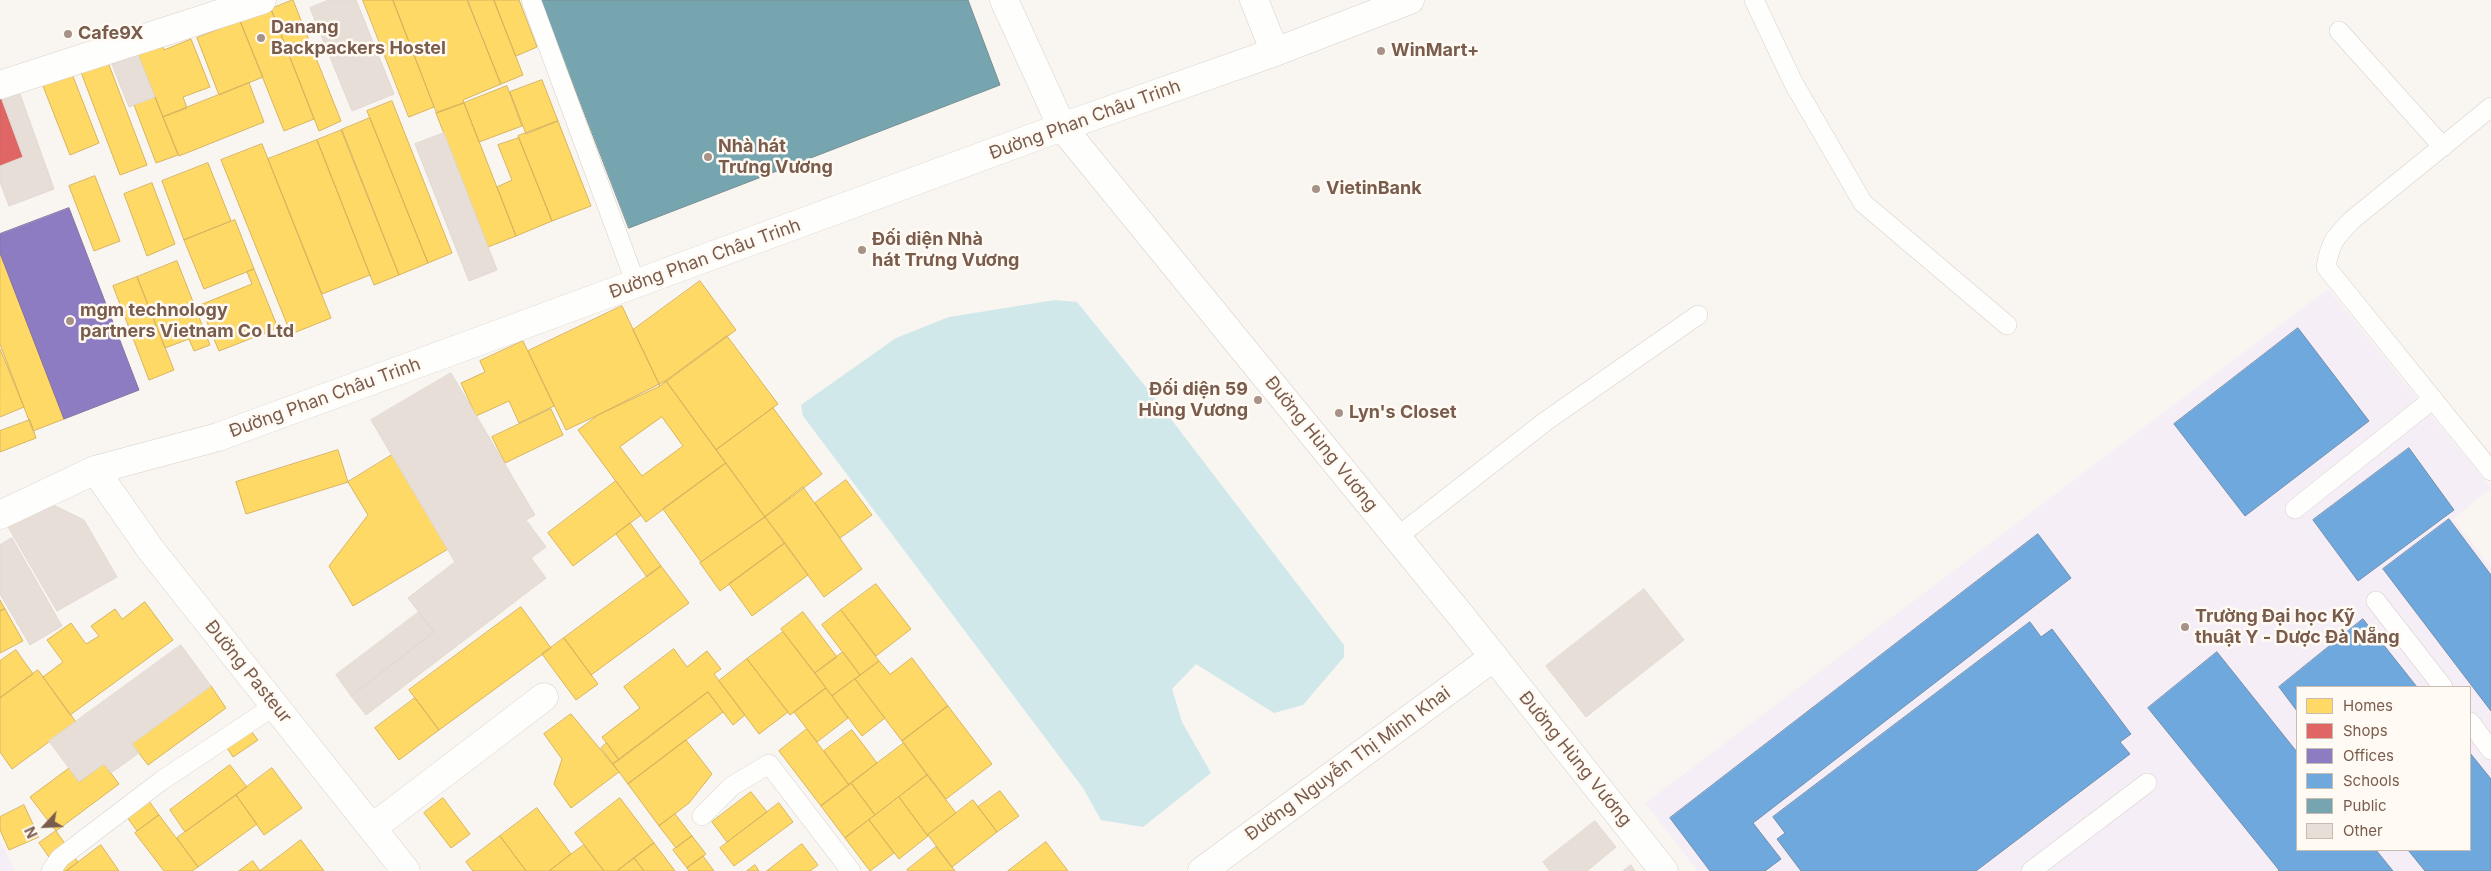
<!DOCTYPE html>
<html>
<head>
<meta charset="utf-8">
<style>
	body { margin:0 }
	#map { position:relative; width:2491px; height:871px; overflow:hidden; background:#f9f5f0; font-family:Inter,sans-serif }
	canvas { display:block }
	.legend { position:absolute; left:2296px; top:686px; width:175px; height:165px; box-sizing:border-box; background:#fffaf3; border:1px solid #cabbb1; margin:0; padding:6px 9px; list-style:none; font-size:15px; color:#7a5c4d }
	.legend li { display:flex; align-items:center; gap:10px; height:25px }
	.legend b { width:25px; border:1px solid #cabbb1 }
	.north { position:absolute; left:20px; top:801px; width:50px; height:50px; -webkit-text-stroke:4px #fffaf3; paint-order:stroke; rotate:245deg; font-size:14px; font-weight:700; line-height:20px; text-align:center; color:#7a5c4d }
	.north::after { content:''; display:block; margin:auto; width:18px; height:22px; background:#7a5c4d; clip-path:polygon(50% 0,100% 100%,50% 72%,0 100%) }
</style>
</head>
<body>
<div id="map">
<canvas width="2491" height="871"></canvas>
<ul class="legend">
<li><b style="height:14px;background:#ffd966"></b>Homes</li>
<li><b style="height:14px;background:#e06666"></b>Shops</li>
<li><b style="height:14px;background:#8e7cc3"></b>Offices</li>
<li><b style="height:14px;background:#6fa8dc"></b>Schools</li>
<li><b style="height:14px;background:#76a5af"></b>Public</li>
<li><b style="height:14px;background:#e6ded7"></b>Other</li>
</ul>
<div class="north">N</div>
</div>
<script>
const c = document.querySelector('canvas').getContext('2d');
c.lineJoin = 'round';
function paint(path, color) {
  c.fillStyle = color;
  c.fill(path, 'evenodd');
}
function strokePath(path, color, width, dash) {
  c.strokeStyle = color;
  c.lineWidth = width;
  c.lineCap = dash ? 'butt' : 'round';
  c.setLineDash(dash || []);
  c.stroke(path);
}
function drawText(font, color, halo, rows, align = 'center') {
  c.font = font + ' Inter,sans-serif';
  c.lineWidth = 5;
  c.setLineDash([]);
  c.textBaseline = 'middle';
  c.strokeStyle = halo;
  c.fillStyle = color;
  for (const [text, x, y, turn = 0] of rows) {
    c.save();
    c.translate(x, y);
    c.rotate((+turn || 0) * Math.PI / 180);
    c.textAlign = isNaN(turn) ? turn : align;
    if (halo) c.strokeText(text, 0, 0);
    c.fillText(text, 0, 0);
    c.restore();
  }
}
paint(new Path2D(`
	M2328 289 2491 488 2453 519 2491 567V871H1698L1645 803ZM2297 687H2470V850H2297Z
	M0 840 15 871H0Z`), '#f6eef6');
paint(new Path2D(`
	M1055 300 1077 302 1154 397 1344 645V657L1303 705 1274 713 1196 664 1172 689 1182 722 1211 773 1143 827 1101 820 1083 788 803 416 801 405 896 338 949 317Z`), '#d0e8ea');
const homes = new Path2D(`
	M293 0 341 121 319 131 271 9Z
	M363 0H393L434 107 409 117Z
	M393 0H467L501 84 463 100 464 103 437 113Z
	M468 0H494L523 75 501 84Z
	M494 0H519L537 47 516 56Z
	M271 9 314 119 284 131 240 21Z
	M240 21 263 77 219 95 197 38Z
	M159 37 164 50 191 39 210 87 183 97 187 108 163 117 135 47Z
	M106 57 147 165 120 175 79 67Z
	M72 74 99 143 70 155 43 86Z
	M542 80 558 121 526 134 510 92Z
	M249 83 264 122 179 156 163 117Z
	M507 86 522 126 479 142 464 103Z
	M155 97 178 155 156 163 134 105Z
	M392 101 452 253 428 263 367 111Z
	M464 103 516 236 488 247 436 113Z
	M370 118 428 263 399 275 341 130Z
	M558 121 591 206 552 221 518 136Z
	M342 130 399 275 374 285 317 140Z
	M519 138 552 221 516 236 497 187 512 180 498 145Z
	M317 140 370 275 322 294 268 159Z
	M262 144 331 318 291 334 221 160Z
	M208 163 231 221 184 240 162 181Z
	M95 176 120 241 94 251 69 186Z
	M152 183 175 244 147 256 124 194Z
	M235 220 254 269 204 289 184 240Z
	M0 253 64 419 33 431 0 344Z
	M177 261 210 345 194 351 189 339 165 348 137 277Z
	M254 269 278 328 219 351 200 305 252 284 247 272Z
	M137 277 174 370 149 380 113 286Z
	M700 281 736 330 660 386 633 330Z
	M622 306 660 386 566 430 528 351Z
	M727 336 778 404 716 450 666 381Z
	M523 341 554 406 519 423 509 401 476 416 461 383 485 372 480 361Z
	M0 349 24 407 0 417Z
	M666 381 726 463 646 522 578 430 598 415ZM662 417 683 446 642 476 620 447Z
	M773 408 822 474 765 517 716 450Z
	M551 409 563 435 505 463 492 437Z
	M30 420 36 438 0 452V431Z
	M338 450 348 482 246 514 236 482Z
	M392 455 448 549 353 606 329 566 368 515 348 482Z
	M726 463 765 517 701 562 663 509Z
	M846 480 872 515 840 538 815 503Z
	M616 481 641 515 573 566 548 533Z
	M803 487 862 569 824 597 765 517Z
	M765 517 785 543 720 591 700 563Z
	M630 523 661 566 647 577 616 534Z
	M785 543 808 575 752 616 729 584Z
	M661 566 689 603 591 675 564 638Z
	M876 584 911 629 876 656 841 610Z
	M0 600 5 609 0 611Z
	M145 602 173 640 70 715 43 677 63 662 47 640 71 623 86 644 99 636 91 626 115 609 122 619Z
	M521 607 551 648 439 730 409 690Z
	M5 609 23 641 0 653V611Z
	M841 610 879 661 860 675 822 625Z
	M803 612 837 657 815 673 781 629Z
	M783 632 826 688 790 715 747 659Z
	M564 638 598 684 576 700 542 654Z
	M674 649 687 667 707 651 721 669 714 674 745 715 733 725 708 692 619 760 602 737 640 708 624 687Z
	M16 650 33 674 0 698V661Z
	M843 652 860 675 832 696 815 673Z
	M912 658 948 706 902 741 855 679 879 661 890 674Z
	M747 659 788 712 759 734 719 681Z
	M38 670 76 722 12 769 0 752V698Z
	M855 679 885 718 862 736 832 696Z
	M211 686 226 708 148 765 132 744Z
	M826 688 848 718 817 742 794 712Z
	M708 692 723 712 628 784 613 764Z
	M415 698 439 730 399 760 375 728Z
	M948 706 992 764 946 799 902 741Z
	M571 714 619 772 571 808 554 784 562 759 544 734Z
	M245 723 258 740 233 757 222 740Z
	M807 729 849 785 821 806 779 751Z
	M852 730 877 763 849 785 824 751Z
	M686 740 712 774 689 803 659 826 628 784Z
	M607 743 619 760 613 764 601 748Z
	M904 743 927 775 875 815 851 783Z
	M104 764 119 784 56 831 30 797 69 768 79 782Z
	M230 765 247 787 185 832 170 810Z
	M272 768 302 808 264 835 236 795Z
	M927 775 956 813 927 835 899 797Z
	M851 783 875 815 845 838 821 806Z
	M141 790 159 815 137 831 119 806Z
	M1000 791 1019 816 997 832 978 807Z
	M751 792 767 812 727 842 712 822Z
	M236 795 257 824 198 867 177 838Z
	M899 797 928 836 899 859 869 820Z
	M443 798 470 834 451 848 424 813Z
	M620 798 654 843 617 871H604L575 833Z
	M973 800 997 832 952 867 928 835Z
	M779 803 793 822 734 866 720 848Z
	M24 805 39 837 9 850 0 830V817Z
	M537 808 571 854 549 871H526L500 836Z
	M675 814 692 836 676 848 659 826Z
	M159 815 198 867 192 871H164L135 833Z
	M869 820 894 853 870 871 845 838Z
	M56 831 78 862 66 871H59L39 843Z
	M500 836 526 871H473L466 862Z
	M692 836 706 854 687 868 673 850Z
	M301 840 324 871H260Z
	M1046 842 1068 871H1008Z
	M654 843 675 871H644L634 858Z
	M802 844 818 865 810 871H767Z
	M101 845 119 871H66L78 862Z
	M584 845 604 871H549L571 854Z
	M936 847 955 871H908L907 870Z
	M703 856 714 871H689L687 868Z
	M634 858 644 871H617Z
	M253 861 260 871H239Z
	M755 865 759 871H747Z`);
paint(homes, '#ffd966');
strokePath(homes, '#d7b45e', 1);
const shops = new Path2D(`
	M0 94 23 157 0 166Z`);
paint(shops, '#e06666');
strokePath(shops, '#c1635e', 1);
const offices = new Path2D(`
	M69 208 139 390 64 419 0 253V234Z`);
paint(offices, '#8e7cc3');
strokePath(offices, '#8872a0', 1);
const schools = new Path2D(`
	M2298 328 2369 421 2245 516 2174 424Z
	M2409 448 2454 510 2358 581 2313 520Z
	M2449 519 2491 575V711L2383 569Z
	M2038 534 2071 578 1753 823 1781 859 1765 871H1710L1670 818Z
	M2363 619 2417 687H2297V711L2279 687Z
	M2030 622 2041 637 2052 629 2131 734 2120 742 2130 754 1976 871H1801L1777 839 1785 833 1773 817Z
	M2217 652 2297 752V850H2376L2393 871H2278L2279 870 2148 708Z
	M2470 753 2491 779V871H2425L2408 850H2470Z`);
paint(schools, '#6fa8dc');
strokePath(schools, '#7291b1', 1);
const public = new Path2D(`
	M541 0H968L1000 85 629 228Z`);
paint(public, '#76a5af');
strokePath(public, '#778f92', 1);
const building = new Path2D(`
	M329 0H356L394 94 352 111 310 8Z
	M135 47 155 97 129 107 109 57Z
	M20 94 54 189 9 206 0 182V166L23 157 2 100Z
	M444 133 497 270 469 281 415 144Z
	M451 373 535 515 526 520 546 547 531 558 546 578 366 715 351 696 434 632 408 598 455 562 371 420Z
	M49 503 84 520 117 577 57 611 8 527Z
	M12 538 62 626 30 645 0 594V545Z
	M1644 589 1684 640 1586 717 1546 666Z
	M419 612 434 632 351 696 336 675Z
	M181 645 211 686 132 744 139 753 111 773 104 764 79 782 49 741Z
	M1595 821 1616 847 1587 871H1550L1543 862Z
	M1631 865 1635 871H1623Z`);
paint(building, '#e6ded7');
strokePath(building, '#e2d8d2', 1);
const service = new Path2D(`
	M531 0 636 284
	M1754 0 1794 84 1863 203 2007 325
	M2339 31 2443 147
	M2491 107 2352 220C2335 237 2330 243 2326 267L2491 471
	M2295 509 2433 399
	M1397 537 1546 421 1698 315
	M2376 601 2443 687
	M2470 722 2491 750
	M702 816 732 786 769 764 851 871
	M51 871 60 858 161 781 274 706
	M2031 871 2147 783`);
const minor = new Path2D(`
	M1254 0 1275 52
	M95 470 151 550 406 871
	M372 828 544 697
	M1202 871 1494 657`);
const tertiary = new Path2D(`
	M1004 0 1062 127 1462 617 1664 871
	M0 85 262 0
	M0 515 95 470 218 437 1062 127 1275 52 1410 0`);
strokePath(service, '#d7d1cb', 20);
strokePath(minor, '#d7d1cb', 29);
strokePath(tertiary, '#d7d1cb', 29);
strokePath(service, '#fefefd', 19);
strokePath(minor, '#fefefd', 28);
strokePath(tertiary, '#fefefd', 28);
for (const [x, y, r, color] of [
	[68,34,5,"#a69286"],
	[261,38,5,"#a69286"],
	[1381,51,5,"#a69286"],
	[708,157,5,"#a69286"],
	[1316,189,5,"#a69286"],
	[862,250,5,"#a69286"],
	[70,321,5,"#a69286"],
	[1258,400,5,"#a69286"],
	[1339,413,5,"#a69286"],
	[2185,627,5,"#a69286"]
]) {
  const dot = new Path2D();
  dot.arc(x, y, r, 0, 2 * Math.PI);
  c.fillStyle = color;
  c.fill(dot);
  strokePath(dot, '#fffaf3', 2);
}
drawText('bold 18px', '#7a5c4d', '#fffaf3', [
	["Danang",271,28],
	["Backpackers Hostel",271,49],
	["Cafe9X",78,34],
	["WinMart+",1391,51],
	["Nhà hát",718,147],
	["Trưng Vương",718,168],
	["VietinBank",1326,189],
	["Đối diện Nhà",872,240],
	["hát Trưng Vương",872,261],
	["mgm technology",80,311],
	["partners Vietnam Co Ltd",80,332],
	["Đối diện 59",1248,390,"right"],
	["Hùng Vương",1248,411,"right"],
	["Lyn's Closet",1349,413],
	["Trường Đại học Kỹ",2195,617],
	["thuật Y - Dược Đà Nẵng",2195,638]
], 'left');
drawText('18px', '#7a5c4d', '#fffaf3', [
	["Đường Phan Châu Trinh",1085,120,-20],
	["Đường Phan Châu Trinh",705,259,-20],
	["Đường Phan Châu Trinh",325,398,-20],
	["Đường Hùng Vương",1321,444,51],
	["Đường Pasteur",248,672,51],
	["Đường Hùng Vương",1575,759,51],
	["Đường Nguyễn Thị Minh Khai",1348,764,-36]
]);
</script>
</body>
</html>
